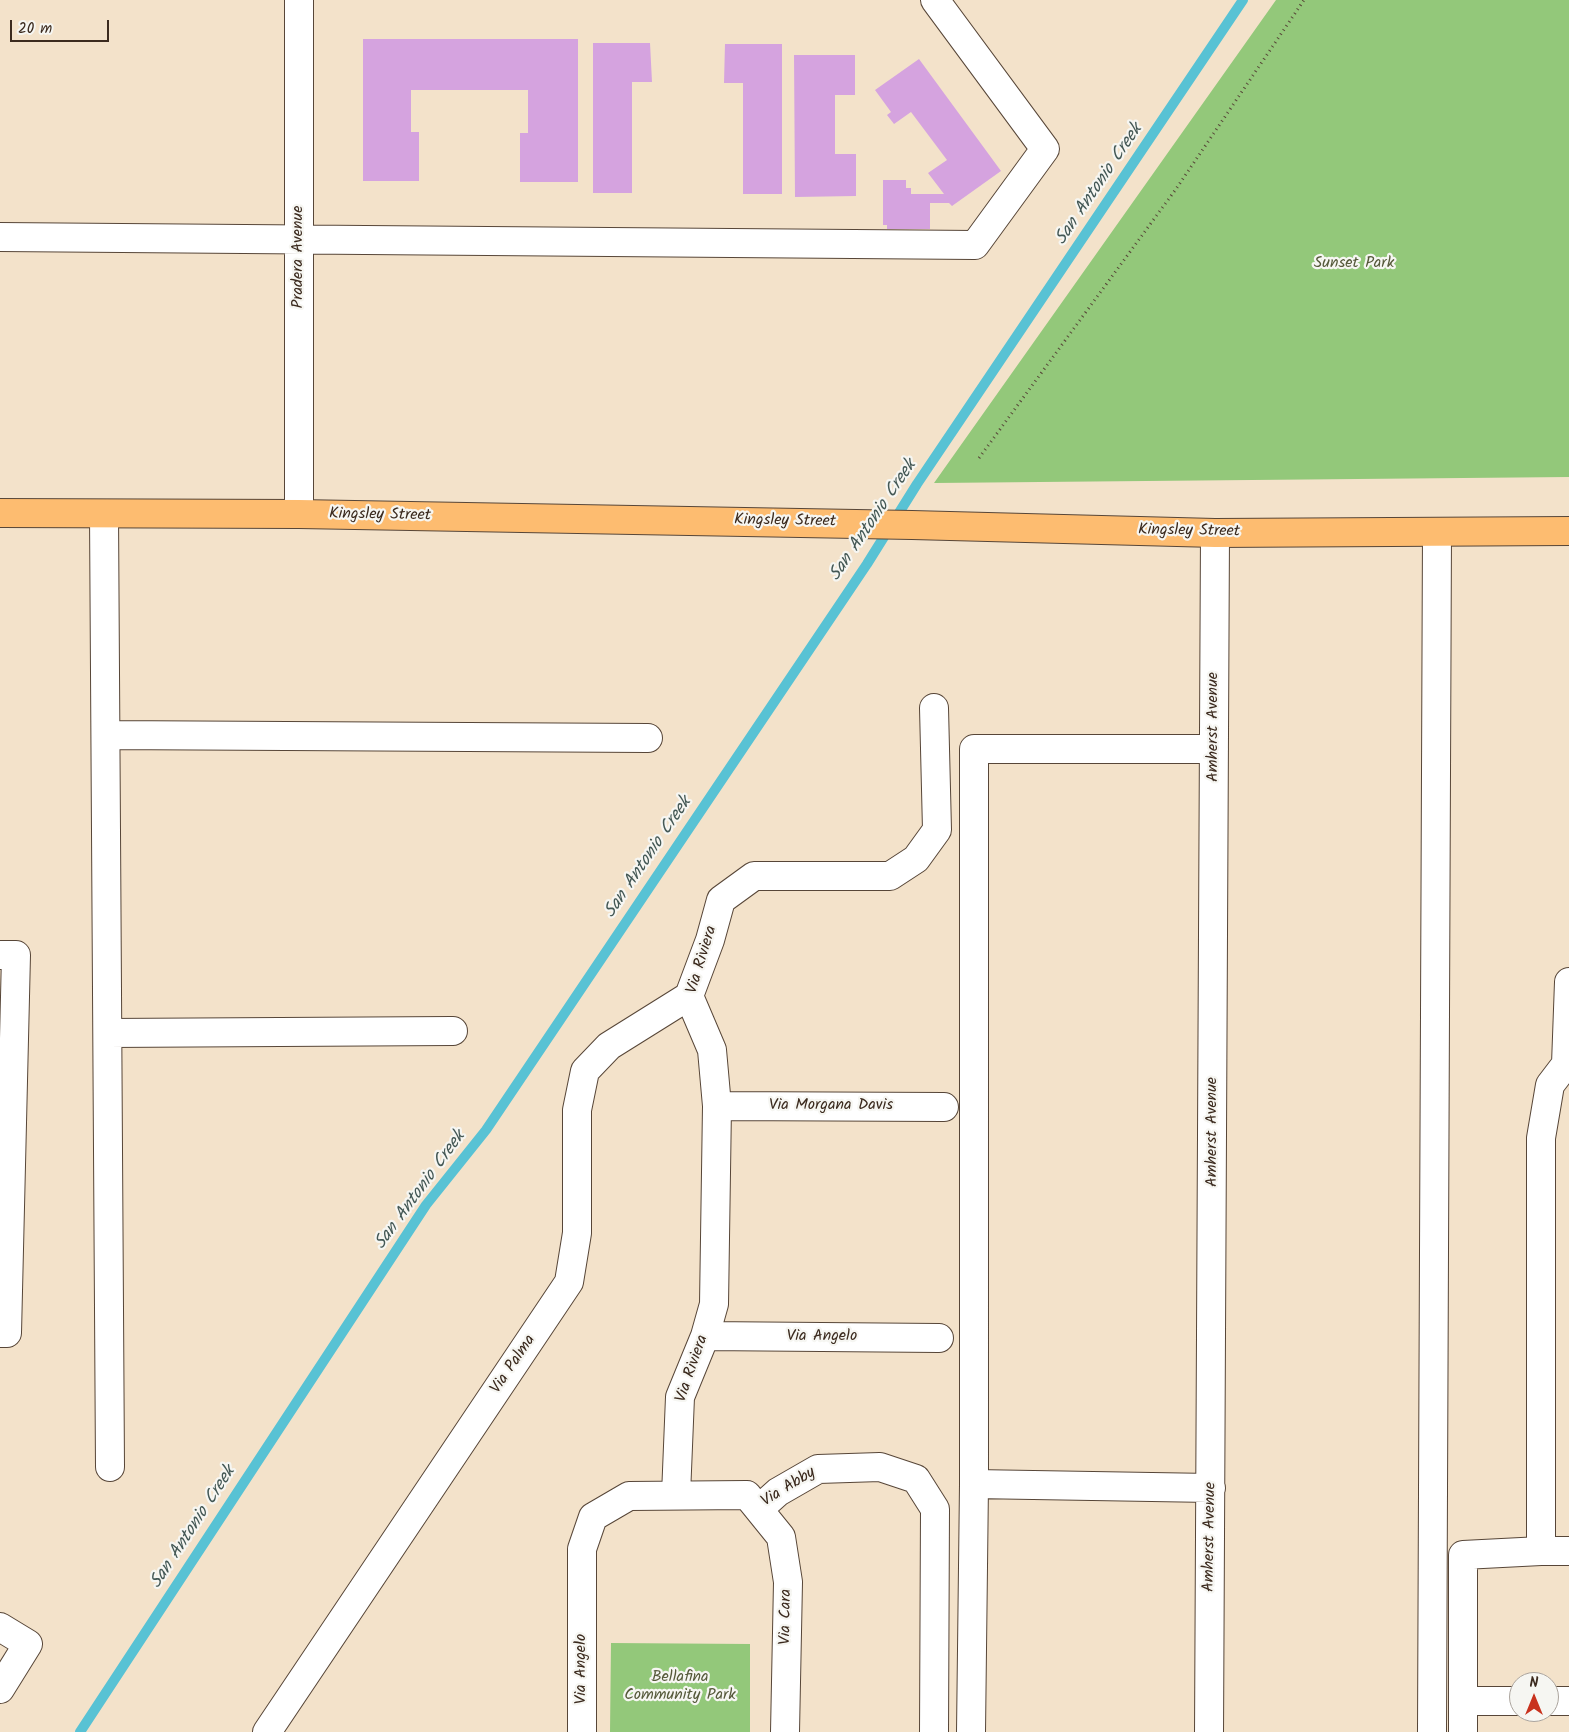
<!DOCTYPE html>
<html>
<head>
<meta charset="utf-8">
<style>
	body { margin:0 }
	#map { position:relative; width:1569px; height:1732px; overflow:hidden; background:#f3e2ca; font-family:Kalam,sans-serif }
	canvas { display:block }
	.north { position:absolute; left:1509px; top:1672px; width:50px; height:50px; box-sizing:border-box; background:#f6f6f2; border:1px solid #aba49d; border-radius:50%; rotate:0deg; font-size:14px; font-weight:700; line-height:20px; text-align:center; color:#3b2a1e }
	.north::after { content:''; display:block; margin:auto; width:18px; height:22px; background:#c8321e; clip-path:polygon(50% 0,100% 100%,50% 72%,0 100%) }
	.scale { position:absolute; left:10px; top:20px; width:99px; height:22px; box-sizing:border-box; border:2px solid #3b2a1e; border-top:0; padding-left:6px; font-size:15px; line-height:18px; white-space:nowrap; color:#3b2a1e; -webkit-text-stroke:4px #f6f6f2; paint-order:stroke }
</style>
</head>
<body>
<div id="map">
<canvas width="1569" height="1732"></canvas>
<div class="north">N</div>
<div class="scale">20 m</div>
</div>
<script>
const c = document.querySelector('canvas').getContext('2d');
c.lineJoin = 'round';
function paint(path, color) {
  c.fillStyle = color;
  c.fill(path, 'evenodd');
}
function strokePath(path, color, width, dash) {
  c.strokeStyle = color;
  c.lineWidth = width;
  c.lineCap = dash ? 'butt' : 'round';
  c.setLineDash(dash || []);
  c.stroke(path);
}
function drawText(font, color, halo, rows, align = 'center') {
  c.font = font + ' Kalam,sans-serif';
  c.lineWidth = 4.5;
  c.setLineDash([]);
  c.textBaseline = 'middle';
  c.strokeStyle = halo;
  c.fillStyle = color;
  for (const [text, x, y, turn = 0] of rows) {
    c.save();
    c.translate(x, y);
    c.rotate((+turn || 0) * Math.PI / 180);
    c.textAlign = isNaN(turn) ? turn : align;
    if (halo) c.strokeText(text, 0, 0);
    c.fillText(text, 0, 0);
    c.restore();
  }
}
paint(new Path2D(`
	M1276 0H1569V477L934 483Z
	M611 1643 750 1644V1732H610Z`), '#93c87a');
strokePath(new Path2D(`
	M80 1732 426 1205 486 1130 867 564 917 484 1243 0`), '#58c2d4', 10);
paint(new Path2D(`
	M363 39H578V182H520V133H528V90H411V132H419V181H363Z
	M593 43H650L652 82H632V193H593Z
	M725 44H782V194H743V83H724Z
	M794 55H855V95H835V154H856V196L795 197Z
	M919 59 1001 171 952 206 949 203H930V229H887V225H883V180H906V188H911V194H944L928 173 947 160 911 112 894 124 887 115 891 112 875 90Z`), '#d5a3df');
const minor = new Path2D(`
	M0 237 975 245 1045 149 935 0
	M104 514 110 1467
	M299 514V0
	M106 735 648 738
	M0 955H16L7 1333H0
	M1569 982 1566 1064 1550 1085 1541 1138V1551H1569
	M108 1033 453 1031
	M717 1106 944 1107
	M705 1336 939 1338
	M974 1484 1211 1488
	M676 1495 680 1397 705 1336 714 1304 717 1106 712 1050 689 996 710 940 721 900 754 876H890L916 859 937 830 934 708
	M759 1509 778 1492 818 1469 880 1467 916 1479 935 1509 934 1732
	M0 1627 28 1644 0 1689
	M1463 1701H1519
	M1549 1701H1569
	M267 1732 569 1282 577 1233V1110L585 1071 609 1046 689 996
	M582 1732V1549L593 1517 629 1496 747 1495 781 1537 788 1582 785 1732
	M971 1732 974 1484V749H1214
	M1209 1732 1215 533
	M1432 1732 1437 532
	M1463 1732V1555L1541 1551`);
const major = new Path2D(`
	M0 513 299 514 912 525 1215 533 1569 531`);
strokePath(minor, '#574638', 30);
strokePath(major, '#574638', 30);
strokePath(new Path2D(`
	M979 458 1176 189 1304 0`), '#574638', 3, [1, 4]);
strokePath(minor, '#fff', 28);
strokePath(major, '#fdbc70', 28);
drawText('16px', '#3b2a1e', '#f6f6f2', [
	["Pradera Avenue",299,257,-90],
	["Kingsley Street",380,516,1],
	["Kingsley Street",785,522,1],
	["Kingsley Street",1189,532,1],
	["Amherst Avenue",1214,727,-90],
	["Via Riviera",703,960,-73],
	["Via Morgana Davis",831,1106],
	["Amherst Avenue",1213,1132,-90],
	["Via Angelo",822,1337],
	["Via Palma",514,1365,-56],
	["Via Riviera",693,1369,-71],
	["Via Abby",789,1488,-32],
	["Amherst Avenue",1211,1537,-89],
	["Via Cara",787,1617,-89],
	["Via Angelo",582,1669,-90]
]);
drawText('16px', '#55593a', '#f6f6f2', [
	["Sunset Park",1354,264],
	["Bellafina",680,1678],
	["Community Park",680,1696]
]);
drawText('italic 18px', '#445855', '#f6f6f2', [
	["San Antonio Creek",1100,185,-56],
	["San Antonio Creek",874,521,-56],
	["San Antonio Creek",649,858,-56],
	["San Antonio Creek",421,1191,-54],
	["San Antonio Creek",194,1528,-57]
]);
</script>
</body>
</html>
